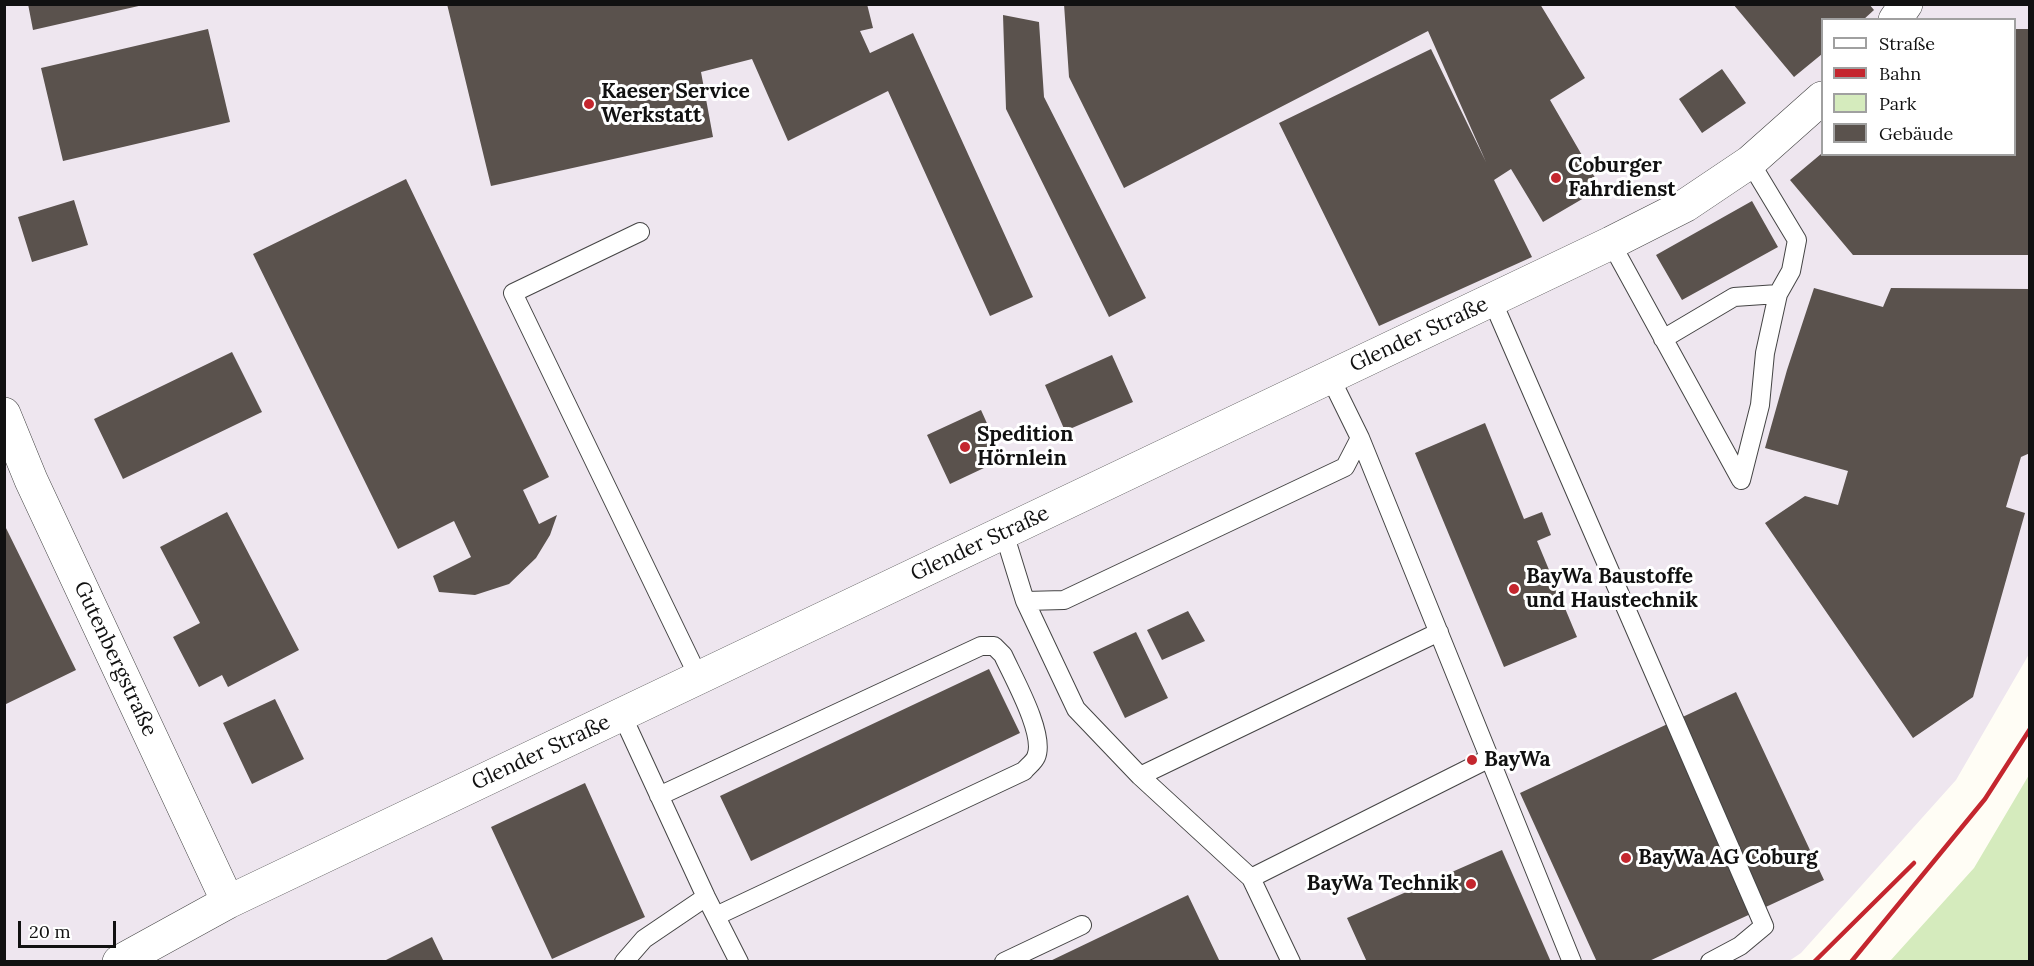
<!DOCTYPE html>
<html>
<head>
<meta charset="utf-8">
<style>
	body { margin:0 }
	#map { position:relative; width:2034px; height:966px; overflow:hidden; background:#fffdf5; font-family:Lora,serif }
	canvas { display:block }
	.frame { position:absolute; inset:0; border:6px solid #111; pointer-events:none }
	.legend { position:absolute; left:1821px; top:18px; width:195px; height:138px; box-sizing:border-box; background:#fff; border:2px solid #a0a0a0; margin:0; padding:8px 10px; list-style:none; font-size:18px; color:#111 }
	.legend li { display:flex; align-items:center; gap:12px; height:30px }
	.legend b { width:30px; border:2px solid #a0a0a0 }
	.scale { position:absolute; left:18px; top:921px; width:98px; height:27px; box-sizing:border-box; border:3px solid #111; border-top:0; padding-left:8px; font-size:18px; line-height:21px; white-space:nowrap; color:#111; -webkit-text-stroke:4px #fff; paint-order:stroke }
</style>
</head>
<body>
<div id="map">
<canvas width="2034" height="966"></canvas>
<div class="frame"></div>
<ul class="legend">
<li><b style="height:8px;background:#fff"></b>Straße</li>
<li><b style="height:8px;background:#c4262e"></b>Bahn</li>
<li><b style="height:16px;background:#d5ebbd"></b>Park</li>
<li><b style="height:16px;background:#5a524d"></b>Gebäude</li>
</ul>
<div class="scale">20 m</div>
</div>
<script>
const c = document.querySelector('canvas').getContext('2d');
c.lineJoin = 'round';
function paint(path, color) {
  c.fillStyle = color;
  c.fill(path, 'evenodd');
}
function strokePath(path, color, width, dash) {
  c.strokeStyle = color;
  c.lineWidth = width;
  c.lineCap = dash ? 'butt' : 'round';
  c.setLineDash(dash || []);
  c.stroke(path);
}
function drawText(font, color, halo, rows, align = 'center') {
  c.font = font + ' Lora,serif';
  c.lineWidth = 6;
  c.setLineDash([]);
  c.textBaseline = 'middle';
  c.strokeStyle = halo;
  c.fillStyle = color;
  for (const [text, x, y, turn = 0] of rows) {
    c.save();
    c.translate(x, y);
    c.rotate((+turn || 0) * Math.PI / 180);
    c.textAlign = isNaN(turn) ? turn : align;
    if (halo) c.strokeText(text, 0, 0);
    c.fillText(text, 0, 0);
    c.restore();
  }
}
paint(new Path2D(`
	M5 5H2029V654L1956 780 1801 953 1789 961 5 962ZM1822 20H2014V154H1822Z`), '#eee6ef');
paint(new Path2D(`
	M2029 775V961H1890L1974 868Z`), '#d5ebbd');
paint(new Path2D(`
	M28 4H143V5L33 30Z
	M447 4H867L873 28 860 31 870 53 913 33 1033 297 990 316 888 91 788 141 752 59 701 72 713 137 491 186Z
	M1064 4H1540L1585 78 1550 100 1601 188 1543 222 1511 169 1494 180 1532 257 1379 326 1279 123 1431 49 1486 162 1428 31 1124 188 1069 77Z
	M1733 4H1869L1874 10 1863 20H1822V54L1794 77Z
	M1003 15 1039 22 1044 97 1146 298 1109 317 1006 109Z
	M208 29 230 122 63 161 41 68Z
	M2014 29H2030V255H1853L1790 180 1821 154H2014Z
	M1722 69 1746 103 1702 133 1679 99Z
	M406 179 549 477 523 490 539 524 557 515 550 535 536 558 509 584 475 595 439 592 433 576 471 557 454 521 398 549 253 254Z
	M74 200 88 245 32 262 18 217Z
	M1752 201 1778 247 1682 300 1656 255Z
	M1814 288 1883 307 1891 288 2030 289V453L2021 457 2006 507 2025 513 1973 697 1913 738 1765 523 1805 496 1838 505 1848 471 1765 448 1787 370Z
	M232 352 262 412 123 479 94 419Z
	M1112 355 1133 402 1065 431 1045 385Z
	M981 410 1003 459 950 484 927 435Z
	M1485 423 1524 519 1542 512 1551 535 1537 541 1577 637 1504 667 1415 453Z
	M227 512 299 650 228 687 222 675 199 687 173 637 200 623 160 547Z
	M4 524 76 670 4 705Z
	M1188 611 1205 641 1162 660 1147 630Z
	M1136 632 1168 698 1125 718 1093 652Z
	M989 669 1020 733 751 861 720 796Z
	M1736 692 1824 880 1647 962H1597L1520 793Z
	M275 699 304 759 252 784 223 723Z
	M585 783 645 917 552 959 491 827Z
	M1502 850 1551 962H1367L1347 918Z
	M1188 895 1220 962H1048Z
	M432 937 444 962H382Z`), '#5a524d');
const service = new Path2D(`
	M640 232 513 293 699 678
	M1611 243 1741 480 1760 405 1765 353 1778 294 1791 271 1797 240 1750 162
	M1492 300 1764 926 1740 946 1710 962
	M1663 339 1734 297 1778 294
	M1360 438 1572 962
	M1004 533 1025 601 1064 600 1345 467 1360 438 1330 377
	M1025 601 1076 709 1140 776 1251 878
	M622 715 706 897 739 962
	M1140 776 1439 632
	M659 796 981 646H994L1003 655C1013 677 1046 735 1036 757 1034 762 1027 767 1024 771L716 916
	M624 962 644 939 706 897
	M1004 962 1082 925
	M1291 962 1251 878 1490 758`);
const minor = new Path2D(`
	M1895 20 1906 4
	M4 414 31 480 228 902
	M119 962 228 902 1611 243 1686 205 1750 162 1822 98`);
strokePath(service, '#444', 20);
strokePath(minor, '#444', 34);
strokePath(service, '#fff', 18);
strokePath(minor, '#fff', 33);
strokePath(new Path2D(`
	M1814 962 1914 863
	M1851 962 1985 799 2030 729`), '#c4262e', 4.5);
for (const [x, y, r, color] of [
	[589,104,6,"#c4262e"],
	[1556,178,6,"#c4262e"],
	[965,447,6,"#c4262e"],
	[1514,589,6,"#c4262e"],
	[1472,760,6,"#c4262e"],
	[1626,858,6,"#c4262e"],
	[1471,884,6,"#c4262e"]
]) {
  const dot = new Path2D();
  dot.arc(x, y, r, 0, 2 * Math.PI);
  c.fillStyle = color;
  c.fill(dot);
  strokePath(dot, '#fff', 2);
}
drawText('bold 21px', '#111', '#fff', [
	["Kaeser Service",601,92],
	["Werkstatt",601,116],
	["Coburger",1568,166],
	["Fahrdienst",1568,190],
	["Spedition",977,435],
	["Hörnlein",977,459],
	["BayWa Baustoffe",1526,577],
	["und Haustechnik",1526,601],
	["BayWa",1484,760],
	["BayWa AG Coburg",1638,858],
	["BayWa Technik",1459,884,"right"]
], 'left');
drawText('21px', '#111', '#fff', [
	["Glender Straße",1419,335,-25],
	["Glender Straße",980,544,-25],
	["Gutenbergstraße",115,659,65],
	["Glender Straße",541,753,-25]
]);
</script>
</body>
</html>
